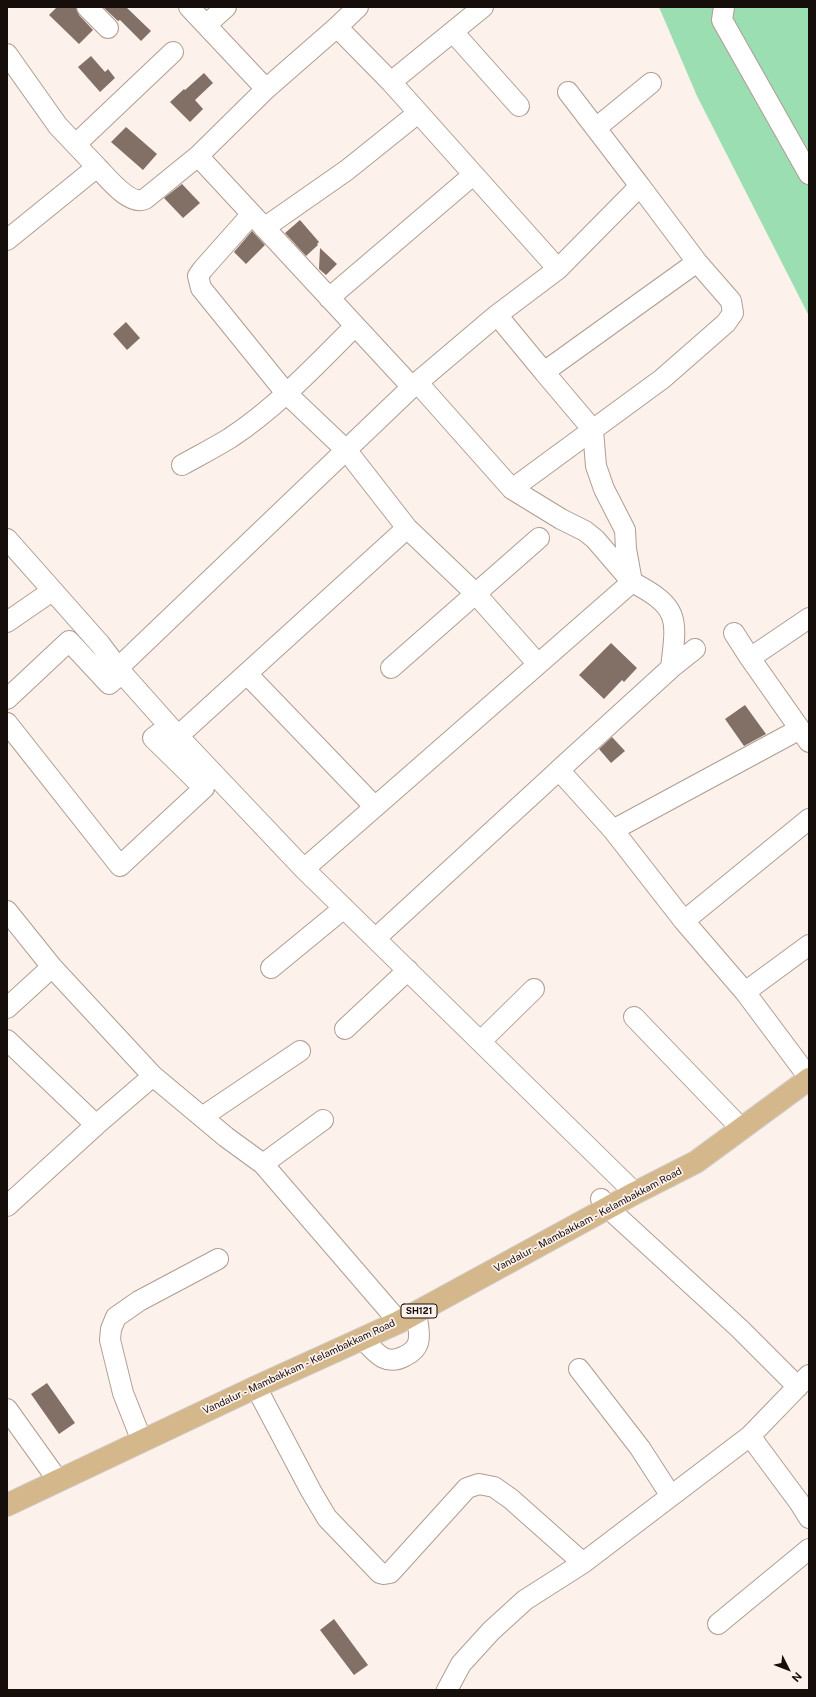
<!DOCTYPE html>
<html>
<head>
<meta charset="utf-8">
<style>
	body { margin:0 }
	#map { position:relative; width:816px; height:1697px; overflow:hidden; background:#fdf1eb; font-family:"Public Sans",sans-serif }
	canvas { display:block }
	.frame { position:absolute; inset:0; border:8px solid #150e0b; pointer-events:none }
	.north { position:absolute; left:768px; top:1649px; width:40px; height:40px; -webkit-text-stroke:3px #fdf1eb; paint-order:stroke; rotate:132deg; font-size:11px; font-weight:700; line-height:16px; text-align:center; color:#150e0b }
	.north::after { content:''; display:block; margin:auto; width:14px; height:18px; background:#150e0b; clip-path:polygon(50% 0,100% 100%,50% 72%,0 100%) }
</style>
</head>
<body>
<div id="map">
<canvas width="816" height="1697"></canvas>
<div class="frame"></div>
<div class="north">N</div>
</div>
<script>
const c = document.querySelector('canvas').getContext('2d');
c.lineJoin = 'round';
function paint(path, color) {
  c.fillStyle = color;
  c.fill(path, 'evenodd');
}
function strokePath(path, color, width, dash) {
  c.strokeStyle = color;
  c.lineWidth = width;
  c.lineCap = dash ? 'butt' : 'round';
  c.setLineDash(dash || []);
  c.stroke(path);
}
function drawText(font, color, halo, rows, align = 'center') {
  c.font = font + ' "Public Sans",sans-serif';
  c.lineWidth = 3.5;
  c.setLineDash([]);
  c.textBaseline = 'middle';
  c.strokeStyle = halo;
  c.fillStyle = color;
  for (const [text, x, y, turn = 0] of rows) {
    c.save();
    c.translate(x, y);
    c.rotate((+turn || 0) * Math.PI / 180);
    c.textAlign = isNaN(turn) ? turn : align;
    if (halo) c.strokeText(text, 0, 0);
    c.fillText(text, 0, 0);
    c.restore();
  }
}
paint(new Path2D(`
	M659 7H809V316L697 96Z`), '#9adeb2');
paint(new Path2D(`
	M57 7H76L79 15 93 30 79 44 49 15Z
	M103 7H126L151 31 141 41 120 20 118 21Z
	M91 56 105 72 108 69 115 78 100 92 78 67Z
	M204 73 213 83 195 100 203 109 190 122 170 102 184 89 185 90Z
	M126 127 157 154 143 170 111 142Z
	M182 184 200 203 183 218 164 198Z
	M300 220 319 242 317 244 318 245 306 256 285 233Z
	M252 231 265 245 246 264 234 252Z
	M320 248 337 264 326 275 319 269Z
	M126 322 140 338 127 350 113 334Z
	M611 643 637 668 624 682 622 680 604 699 579 675Z
	M745 705 766 734 744 746 725 719Z
	M612 737 625 751 611 763 599 749Z
	M47 1383 75 1423 59 1434 31 1394Z
	M334 1619 368 1665 354 1675 320 1630Z`), '#827067');
const minor = new Path2D(`
	M87 7 108 28
	M189 7 266 89
	M724 7 722 20 809 174
	M206 25 226 7
	M337 27 358 7
	M453 32 519 106
	M7 54 58 126 97 167
	M391 82 483 7
	M568 92 640 186
	M596 128 651 83
	M76 144 173 52
	M198 156 266 89 337 27 391 82 558 269 497 315 412 387
	M251 215 203 269 198 276 201 288 286 393 347 451 407 528 475 593 537 663
	M264 228 347 170 418 113
	M7 240 97 167C108 178 129 206 145 199L198 156 412 387 118 668
	M329 298 473 175
	M497 315 544 372
	M417 382 512 489 561 519 585 531 595 539 632 582 626 549 625 530 604 489 596 466 593 430 544 372 697 262 640 186 558 269
	M182 465C198 456 214 448 230 438 277 407 316 365 355 326
	M512 489 662 379 726 323 733 313 731 301 697 262
	M7 539 100 644 122 673 178 736 304 869 635 1193
	M809 618 750 658 809 742
	M7 622 52 591
	M734 633 750 658
	M695 649 671 668 559 770 613 830 684 921 745 992 804 1071
	M391 668 539 538
	M247 674 375 807
	M7 699 69 641 109 684 122 673
	M7 723 120 866 204 788 153 738 169 726
	M178 736 407 528
	M613 830 800 729
	M304 869 632 582C680 607 677 618 671 668
	M7 911 52 967 153 1076 226 1137 263 1164 399 1322
	M684 921 809 819
	M376 938 559 770
	M271 968 344 908
	M745 992 809 945
	M7 1008 52 967
	M634 1017 734 1121
	M345 1029 408 970
	M7 1040 96 1125
	M481 1041 534 989
	M202 1117 300 1051
	M263 1164 323 1120
	M601 1199 608 1208 740 1329 798 1387
	M7 1206 96 1125 153 1076
	M362 1338C375 1352 385 1367 405 1356 411 1353 416 1349 418 1343 421 1334 417 1321 416 1313
	M579 1369 640 1448 671 1496
	M256 1387 311 1491 327 1518 380 1573 384 1574 390 1573 467 1488 479 1484 494 1487 511 1499 583 1563
	M7 1409 52 1472
	M138 1431 123 1393 110 1340 111 1329 116 1317 139 1301 218 1259
	M750 1436 799 1502 809 1518
	M718 1624 809 1549
	M447 1690 461 1664 491 1631 525 1600 583 1563 750 1436 809 1375`);
const major = new Path2D(`
	M7 1505 256 1387 399 1322 635 1193 696 1162 809 1079`);
strokePath(minor, '#af9d93', 22);
strokePath(major, '#d0cfce', 24);
strokePath(minor, '#fff', 20);
strokePath(major, '#d5b78c', 22);
for (const [x, y, w] of [
	[419,1311,36]
]) {
  const box = new Path2D();
  box.roundRect(x - w / 2, y - 7, w, 14, 3);
  c.fillStyle = '#fdf1eb';
  c.fill(box);
  strokePath(box, '#150e0b', 1);
}
drawText('bold 9px', '#150e0b', null, [
	["SH121",419,1311]
]);
drawText('10px', '#150e0b', '#fdf1eb', [
	["Vandalur - Mambakkam - Kelambakkam Road",588,1220,-28],
	["Vandalur - Mambakkam - Kelambakkam Road",299,1367,-25]
]);
</script>
</body>
</html>
